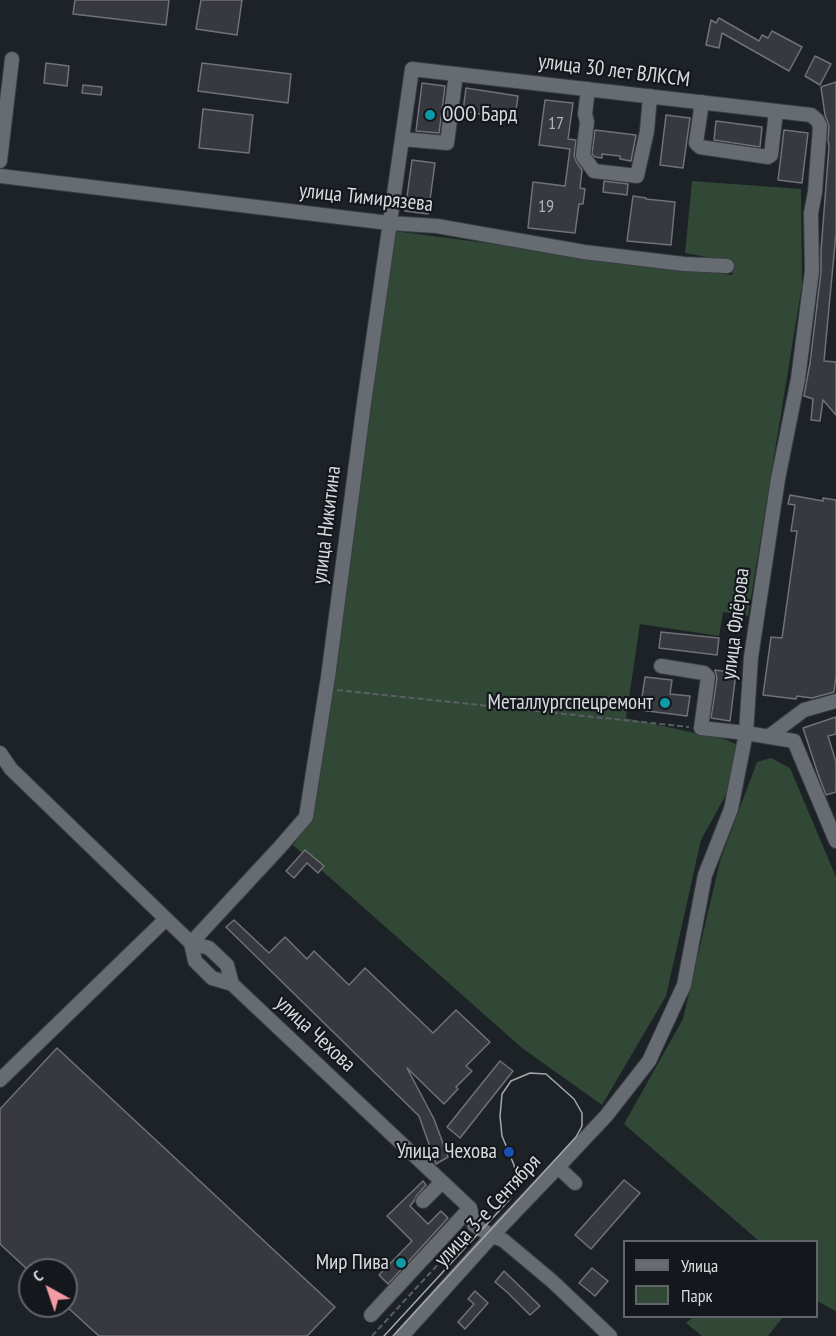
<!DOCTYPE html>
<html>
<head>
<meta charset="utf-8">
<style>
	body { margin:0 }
	#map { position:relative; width:836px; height:1336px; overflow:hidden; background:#1d2226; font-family:"PT Sans Narrow",sans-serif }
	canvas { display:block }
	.legend { position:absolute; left:623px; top:1240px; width:195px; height:78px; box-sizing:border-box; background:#14181d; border:2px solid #62666a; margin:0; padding:8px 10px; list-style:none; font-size:18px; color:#d8dbde }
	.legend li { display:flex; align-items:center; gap:12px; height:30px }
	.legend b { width:30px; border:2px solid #62666a }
	.north { position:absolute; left:18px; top:1258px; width:60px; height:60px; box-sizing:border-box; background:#14181d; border:2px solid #62666a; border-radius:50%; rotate:320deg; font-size:16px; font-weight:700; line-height:24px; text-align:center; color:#d8dbde }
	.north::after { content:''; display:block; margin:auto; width:21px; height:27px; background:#f49aa4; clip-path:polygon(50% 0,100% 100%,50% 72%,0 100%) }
</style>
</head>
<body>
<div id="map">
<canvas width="836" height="1336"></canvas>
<ul class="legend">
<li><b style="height:8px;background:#676c72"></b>Улица</li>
<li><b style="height:16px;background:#314836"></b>Парк</li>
</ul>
<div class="north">С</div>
</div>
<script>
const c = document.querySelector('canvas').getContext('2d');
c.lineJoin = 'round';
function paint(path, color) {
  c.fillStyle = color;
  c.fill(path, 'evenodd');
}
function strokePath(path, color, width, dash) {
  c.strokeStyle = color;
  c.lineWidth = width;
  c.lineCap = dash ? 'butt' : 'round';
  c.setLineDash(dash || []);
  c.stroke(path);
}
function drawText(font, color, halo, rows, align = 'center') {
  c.font = font + ' "PT Sans Narrow",sans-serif';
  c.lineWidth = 4.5;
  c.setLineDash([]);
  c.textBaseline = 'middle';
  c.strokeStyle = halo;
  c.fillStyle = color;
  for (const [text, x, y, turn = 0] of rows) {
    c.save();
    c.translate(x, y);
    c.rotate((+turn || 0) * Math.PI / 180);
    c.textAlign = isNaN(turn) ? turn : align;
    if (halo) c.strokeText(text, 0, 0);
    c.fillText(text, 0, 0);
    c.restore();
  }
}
paint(new Path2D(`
	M692 181 801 189 802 285 748 616 723 612 719 636 640 624 626 718 727 740 750 751 701 840 666 996 602 1105 522 1048 293 845 313 818 394 231 732 275 733 262 685 253Z
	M771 758 790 768 836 877V1311L817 1301 816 1242 759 1241 624 1124 683 1019 720 861 757 762Z
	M693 1317V1316L783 1317 768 1336H702L686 1323Z`), '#314836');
const building = new Path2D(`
	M75 0H169L166 25 73 14Z
	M201 0H242L237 35 196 29Z
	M719 18 759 41 762 35 768 38 772 31 802 47 789 71 722 33 719 48 706 45 711 20 716 23Z
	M815 56 831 64 820 85 805 76Z
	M46 63 69 66 67 86 44 83Z
	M202 63 291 74 288 103 198 91Z
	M836 82V233L824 361 836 362V415L823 400 820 421 811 420 813 399 804 396 810 363 821 272V250L829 147 828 139 829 126 825 115 821 87Z
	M422 83 445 86 439 133 416 131Z
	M83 85 102 87 101 95 82 93Z
	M466 88 518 96 515 118 491 116 463 111Z
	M545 100 573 103 568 139 576 140 574 156 576 161 582 170 580 188 585 189 583 204H579L575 233 528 228 533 182 565 186 570 149 539 145Z
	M203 109 253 115 249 153 199 148Z
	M666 115 690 118 683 168 660 165Z
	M716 121 762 127 760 147 714 140Z
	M595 130 636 135 631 161 620 159V156L602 154V158L595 157 592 154Z
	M784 130 808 133 802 183 778 180Z
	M412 160 435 163 428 214 405 211Z
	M604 181 628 184 627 195 603 192Z
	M633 196 646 198V199L675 202 671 245 627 241Z
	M790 495 823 501V498L836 500V676L834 692 812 698 797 696 796 699 763 695 771 637 782 638 797 531H791L795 505 788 504Z
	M661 632 719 638 717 655 659 648Z
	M715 670 736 673 730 721 711 718 717 678Z
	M645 677 672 680 670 694 690 696 687 716 640 710Z
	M836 717V734L828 736 836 762V792L826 795 818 774 803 728Z
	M305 850 324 866 318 873 307 863 294 878 286 871Z
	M234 920 269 953 285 937 307 959 314 951 349 985 365 968 433 1033 456 1010 490 1042 466 1066 472 1071 456 1087 458 1089 444 1104 407 1068 434 1119 448 1157 436 1164 419 1116 226 927Z
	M57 1048 335 1307 307 1336H99L66 1306V1270H28L0 1244V1109Z
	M500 1061 513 1071 460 1138 447 1127Z
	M624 1180 640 1193 591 1249 575 1235Z
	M423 1181 426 1185 417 1195 414 1201 410 1206 428 1224 441 1211 448 1218 388 1284 379 1275 412 1241 387 1216Z
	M592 1268 608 1281 595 1296 579 1283Z
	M504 1271 540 1306 530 1315 508 1293 495 1282Z
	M475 1291 488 1303 465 1329 458 1322 474 1304 468 1299Z`);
paint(building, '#38383f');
strokePath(building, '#717178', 1.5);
const minor = new Path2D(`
	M588 89 585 114 587 122 583 156 594 171 637 176 647 131 650 96
	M702 102 696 143 700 147 768 157 771 155 776 111
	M402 139 447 143 456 74
	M0 161 12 59
	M0 176 389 223 437 226 584 252 684 264 727 266
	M661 666 704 673 708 677 701 728 746 733 794 741 836 841
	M768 737 804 710 836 701
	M0 753 11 769 191 943 209 948 227 965 232 984 470 1208 474 1225 492 1236 503 1240 552 1281 610 1336
	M232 984 212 978 195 961 191 943 280 847 306 817 328 677 364 403 412 69 811 115 817 120 820 126 815 192 811 213 812 271 798 379 778 479 751 657 746 733 731 809 705 875 684 985 649 1061 606 1116 558 1167 492 1236 402 1336
	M0 1080 166 919
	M558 1167 575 1183
	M423 1201 442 1182
	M371 1315 470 1208`);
strokePath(minor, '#393d41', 16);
strokePath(new Path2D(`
	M337 690 689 727
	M372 1336 466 1234`), '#5b5f63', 2, [6, 3]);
strokePath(minor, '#676c72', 14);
strokePath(new Path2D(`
	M384 1336 510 1199 517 1180 514 1165 502 1136 500 1116 502 1094 511 1081 530 1073 546 1074 574 1099 582 1113V1126L576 1137 393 1336`), '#a6aaad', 1.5);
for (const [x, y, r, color] of [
	[430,115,6,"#0f9aa8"],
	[665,703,6,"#0f9aa8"],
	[509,1152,6,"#1a4fb4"],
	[401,1263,6,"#0f9aa8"]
]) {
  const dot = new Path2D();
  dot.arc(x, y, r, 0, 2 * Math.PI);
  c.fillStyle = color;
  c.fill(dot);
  strokePath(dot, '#14181d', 2);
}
drawText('18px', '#b0b2b6', null, [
	["17",556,124],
	["19",546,207]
]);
drawText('21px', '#d8dbde', '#14181d', [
	["улица 30 лет ВЛКСМ",614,71,7],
	["улица Тимирязева",366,198,6],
	["улица Никитина",327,525,-83],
	["улица Флёрова",736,624,-83],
	["улица Чехова",315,1034,43],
	["улица 3-е Сентября",488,1211,-47]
]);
drawText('21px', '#d8dbde', '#14181d', [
	["ООО Бард",442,115,"left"],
	["Металлургспецремонт",653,703],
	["Улица Чехова",497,1152],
	["Мир Пива",389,1263]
], 'right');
</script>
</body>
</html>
